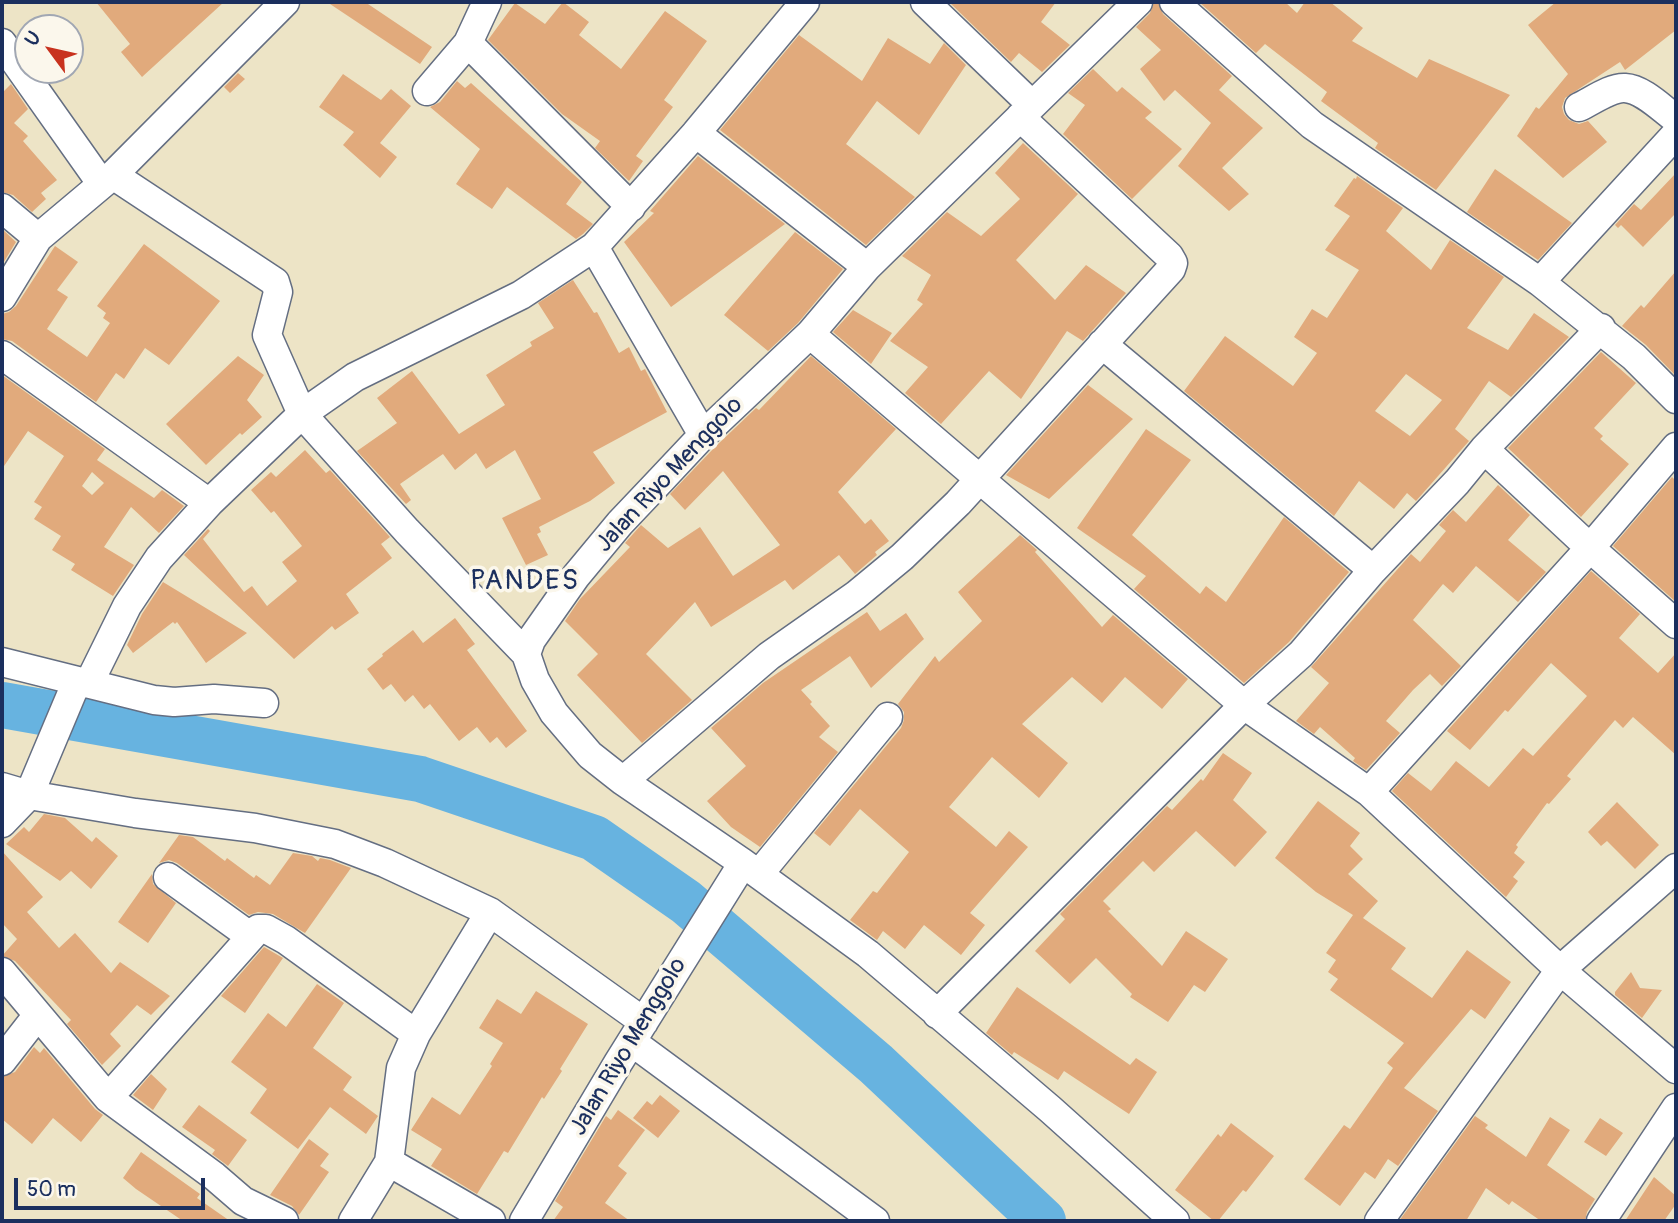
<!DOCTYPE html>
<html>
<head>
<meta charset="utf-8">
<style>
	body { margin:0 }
	#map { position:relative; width:1678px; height:1223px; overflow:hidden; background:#ede4c6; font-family:Pangolin,sans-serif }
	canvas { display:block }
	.frame { position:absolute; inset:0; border:4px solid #1b2f5e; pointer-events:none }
	.north { position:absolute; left:14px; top:14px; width:70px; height:70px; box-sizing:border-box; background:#fbf7ec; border:2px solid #a1a7b3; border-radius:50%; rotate:303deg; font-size:19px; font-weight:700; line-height:28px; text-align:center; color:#1b2f5e }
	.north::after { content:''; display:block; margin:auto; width:24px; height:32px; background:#c8321e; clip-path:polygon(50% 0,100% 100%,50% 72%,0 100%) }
	.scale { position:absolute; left:14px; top:1178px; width:191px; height:32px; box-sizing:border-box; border:4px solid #1b2f5e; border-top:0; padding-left:9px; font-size:21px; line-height:24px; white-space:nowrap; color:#1b2f5e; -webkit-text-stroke:5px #fbf7ec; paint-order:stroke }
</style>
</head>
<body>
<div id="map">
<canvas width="1678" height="1223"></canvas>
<div class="frame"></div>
<div class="north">U</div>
<div class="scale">50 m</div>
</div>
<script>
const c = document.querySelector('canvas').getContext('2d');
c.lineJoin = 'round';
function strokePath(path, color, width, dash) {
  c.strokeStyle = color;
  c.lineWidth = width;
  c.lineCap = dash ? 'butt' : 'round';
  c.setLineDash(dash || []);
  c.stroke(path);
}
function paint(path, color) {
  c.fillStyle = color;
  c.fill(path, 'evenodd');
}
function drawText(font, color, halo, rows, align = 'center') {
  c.font = font + ' Pangolin,sans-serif';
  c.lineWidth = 7;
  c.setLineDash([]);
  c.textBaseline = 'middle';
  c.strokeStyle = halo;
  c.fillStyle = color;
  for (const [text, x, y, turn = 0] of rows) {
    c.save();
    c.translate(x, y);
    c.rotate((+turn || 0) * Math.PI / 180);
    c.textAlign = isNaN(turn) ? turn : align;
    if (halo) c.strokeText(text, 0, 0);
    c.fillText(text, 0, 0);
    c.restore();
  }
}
strokePath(new Path2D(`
	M2 705 420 779 594 838 686 902 876 1064 1043 1221`), '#67b3e0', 46);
paint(new Path2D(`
	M96 2H224L142 77 121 52 130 44Z
	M327 2H365L432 47 420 64Z
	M563 2 589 22 579 35 621 69 665 11 707 41 664 100 673 107 636 156 643 161 629 181 595 148 600 141 562 114 488 40 515 3 545 24Z
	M949 2H1056L1041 22 1070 45 1042 72 1019 53 1011 62Z
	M1154 2H1158L1163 14 1232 76 1219 90 1263 128 1222 168 1249 194 1229 211 1178 166 1211 123 1175 90 1164 101 1140 69 1161 50 1136 27 1150 13Z
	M1199 2H1285L1297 13 1305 2H1330L1363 28 1352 41 1417 78 1429 59 1510 95 1436 190 1375 148 1378 143 1321 101 1327 92 1265 44 1256 53Z
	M1556 2H1676V30L1625 70 1620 62 1565 98 1562 107 1564 114 1569 120 1579 124 1588 121 1607 142 1563 178 1517 136 1536 107 1539 109 1568 74 1528 25Z
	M799 35 862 81 888 38 930 64 944 43 966 65 919 135 877 101 846 144 915 197 866 245 720 130Z
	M1093 69 1117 92 1122 87 1152 112 1145 118 1182 149 1132 199 1063 134 1085 105 1068 93Z
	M238 73 245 79 230 93 224 87Z
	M343 74 381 100 391 89 411 106 380 143 397 157 380 178 343 145 354 132 319 107Z
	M457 81 465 88 471 83 582 182 566 204 593 224 583 234 576 239 507 187 492 209 456 184 480 149 430 107 440 102Z
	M11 84 28 109 14 123 28 136 23 141 57 180 41 193 46 199 32 212 13 195 2 192V93Z
	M1023 143 1078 194 1016 260 1055 300 1086 265 1126 293 1083 341 1067 331 1021 399 989 371 941 424 905 393 928 367 890 341 923 304 917 300 931 275 902 256 947 212 981 236 1020 199 995 173Z
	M698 156 785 224 671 307 624 242 654 213 650 211Z
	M1495 169 1572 223 1538 260 1467 212Z
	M1676 173V213L1643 247 1621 225 1618 228 1615 225 1634 204 1641 210Z
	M1357 176 1403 208 1386 231 1431 270 1450 240 1504 277 1467 328 1508 350 1534 313 1569 337 1511 397 1489 381 1455 429 1469 441 1416 501 1407 493 1394 509 1359 481 1334 516 1184 391 1225 336 1293 386 1317 353 1294 337 1312 309 1327 318 1359 270 1325 250 1350 216 1334 206 1354 178 1356 179ZM1406 374 1442 400 1410 436 1375 411Z
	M2 229 16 242 2 265Z
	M795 232 843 269 798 323 768 351 724 315Z
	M144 244 220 301 169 365 145 348 124 379 116 373 96 402 12 341 2 339V314L9 312 16 306 55 246 78 262 57 290 68 297 47 329 87 357 110 323 103 318 106 313 97 306Z
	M1676 271V376L1646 345 1622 326 1641 305 1644 308Z
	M573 280 594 313 597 312 619 353 629 347 641 371 645 369 667 412 593 452 615 483 590 501 539 527 541 532 537 534 548 555 526 565 502 518 541 499 515 450 486 469 476 453 455 470 443 454 400 484 411 500 406 504 357 451 397 423 377 398 412 371 459 434 505 405 486 375 532 346 530 342 554 328 538 303Z
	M853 310 892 333 871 364 833 332Z
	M1601 352 1636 383 1594 428 1603 436 1600 439 1629 464 1581 517 1508 448Z
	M238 356 264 375 247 400 262 417 242 435 240 433 206 465 166 424Z
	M811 356 896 429 838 492 865 524 871 519 889 541 875 552 877 555 855 574 839 555 793 590 785 580 711 627 695 602 646 654 692 700 642 743 577 675 598 654 565 621 580 599 630 547 625 543 641 525 668 548 700 527 733 576 780 545 723 471 685 510 670 494 715 447 756 408 759 410Z
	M2 375 105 449 97 460 154 498 162 490 184 506 159 533 131 507 104 547 134 565 113 596 71 570 75 564 52 550 61 536 34 519 42 507 34 502 64 456 28 431 2 469ZM92 472 104 483 92 495 82 486Z
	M1088 385 1133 419 1049 499 1006 475Z
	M1146 429 1191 460 1132 535 1200 594 1206 586 1226 602 1284 517 1349 572 1289 642 1244 683 1134 589 1146 576 1077 528Z
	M305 450 326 473 330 470 390 537 381 544 392 558 346 594 359 613 335 630 332 626 294 659 184 555 208 529 210 531 203 539 244 592 252 586 267 606 297 581 282 562 302 546 274 511 271 513 251 490 271 472 276 477Z
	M1672 477 1676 481V602L1613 546Z
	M1498 485 1530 515 1508 540 1546 572 1518 602 1476 566 1453 593 1443 584 1413 620 1461 666 1442 686 1430 674 1413 690 1386 721 1400 733 1366 770 1353 761 1355 758 1320 727 1314 734 1296 721 1329 683 1311 667 1411 554 1420 562 1446 531 1439 525 1453 510 1466 522Z
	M1020 535 1037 550 1035 552 1102 627 1113 615 1188 679 1162 709 1125 677 1102 703 1072 677 1022 724 1068 763 1039 798 992 757 949 807 996 847 1009 831 1028 847 970 913 985 925 961 955 924 925 905 949 883 931 877 940 850 920 873 891 877 893 909 852 860 809 830 846 814 833 901 728 904 720V712L898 704 935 656 939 662 982 621 958 592Z
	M1591 571 1640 614 1619 638 1658 673 1676 653V755L1633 717 1623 728 1615 720 1567 776 1571 779 1549 804 1547 803 1516 845 1518 847 1514 853 1525 862 1513 877 1518 881 1506 897 1392 791 1408 773 1431 791 1456 761 1489 787 1523 748 1533 756 1587 696 1551 663 1508 712 1505 710 1470 750 1447 731Z
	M163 582 247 633 206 663 177 622 175 624 173 622 133 653 127 645 142 614Z
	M867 612 880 631 906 613 924 639 871 688 850 656 801 690 812 702 810 704 830 726 819 737 838 752 760 847 731 827 707 801 746 766 711 728 763 683Z
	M455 618 475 644 467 650 527 731 506 748 497 737 490 743 477 727 459 741 430 704 424 709 413 695 405 702 391 684 383 690 367 669 383 656 382 654 413 630 423 643Z
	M1223 753 1252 773 1233 800 1267 832 1235 867 1196 831 1154 872 1143 861 1103 901 1111 909 1108 911 1162 966 1186 931 1228 959 1205 992 1194 985 1168 1022 1130 997 1132 994 1096 958 1070 984 1035 951 1065 919 1060 914 1167 806 1172 810 1201 779 1203 781Z
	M1318 801 1360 833 1350 846 1363 859 1348 874 1378 901 1363 918 1406 948 1391 969 1432 998 1467 950 1511 982 1485 1019 1471 1009 1404 1088 1438 1111 1398 1166 1388 1159 1375 1179 1365 1172 1340 1206 1304 1179 1344 1125 1350 1129 1393 1068 1387 1063 1404 1043 1330 990 1338 979 1328 972 1336 960 1326 953 1353 915 1316 892 1275 858Z
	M1617 802 1659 845 1635 869 1607 841 1601 846 1588 832Z
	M44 814 65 818 92 842 96 837 118 856 91 889 71 871 60 881 6 844 24 827 29 832Z
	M179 835 193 837 225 861 227 858 254 878 256 875 270 885 293 853 312 856 318 861 320 858 330 860 351 868 305 933 273 914 258 912 249 915 177 863 169 860 159 863Z
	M2 851 43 897 27 912 59 948 75 933 111 973 120 962 170 996 151 1015 137 1005 110 1034 121 1046 102 1065 67 1024 71 1020 15 961 2 956 17 939 2 923Z
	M152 874 153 884 176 903 148 943 118 922Z
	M264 947 283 958 245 1013 221 996Z
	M1631 972 1640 988 1662 990 1642 1018 1615 995V992Z
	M317 984 344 1003 313 1048 352 1077 343 1090 378 1116 366 1134 330 1107 298 1149 250 1113 267 1089 231 1062 268 1013 286 1027Z
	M1017 987 1130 1065 1136 1058 1157 1072 1129 1114 1064 1071 1058 1080 1014 1052 1012 1055 986 1033Z
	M536 991 588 1024 560 1069 562 1071 544 1099 542 1097 508 1153 504 1151 477 1194 431 1166 442 1149 411 1130 432 1097 460 1115 492 1066 490 1064 503 1043 479 1028 497 999 521 1014Z
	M34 1047 40 1053 44 1048 95 1109 103 1115 81 1142 53 1118 32 1144 2 1119V1077L15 1072Z
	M151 1074 167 1089 153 1110 133 1095Z
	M660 1095 680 1111 658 1138 633 1118 647 1101 652 1105Z
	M199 1105 247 1140 228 1166 212 1154 215 1150 182 1127Z
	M618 1110 645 1130 618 1166 627 1173 605 1203 630 1221H553L563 1207 555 1201 606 1116 611 1120Z
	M1475 1116 1488 1125 1485 1128 1526 1157 1550 1117 1570 1130 1547 1165 1595 1199 1587 1212 1585 1221H1541L1512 1201 1509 1205 1486 1188 1466 1221H1399Z
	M1600 1118 1623 1133 1606 1156 1584 1142Z
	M1231 1123 1274 1156 1246 1192 1243 1190 1218 1221H1214L1175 1190 1218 1134 1221 1137Z
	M309 1139 329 1154 320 1166 329 1172 299 1215 292 1206 270 1195Z
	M141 1152 200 1194 197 1198 230 1221H183L136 1189 123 1178Z
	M1654 1177 1676 1196V1204L1664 1221H1621L1623 1219 1625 1221Z`), '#e1aa7c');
const minor = new Path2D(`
	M487 2 468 43 631 207
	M925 2 1032 105
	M1174 2 1312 125 1540 282 1634 357 1676 399
	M2 43 101 183
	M427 91 468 43
	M1579 107C1592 101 1611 87 1625 88 1643 89 1662 109 1676 119
	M696 133 867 267
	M113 175 275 282 278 292 267 335 302 414 407 531 526 654
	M2 208 38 238
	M594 247 703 435
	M1540 282 1676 134
	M2 297 38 238 113 175 285 2
	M810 334 1244 705 1369 792 1560 970 1676 1069
	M1102 344 1373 570
	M2 355 209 503
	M1484 449 1590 548 1676 624
	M2 662 154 700 174 702 214 699 264 703
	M89 683 127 606 159 558 209 503 302 414 355 377 521 295 594 247 696 133 805 2
	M623 781 769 656 856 595 902 557 958 503 1171 269 1173 263 1169 256 1020 117
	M2 787 29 795 77 681
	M1369 792 1590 548 1676 447
	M2 823 29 795 135 813 255 828 335 844 385 863 490 912 644 1022
	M743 863 868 954 1050 1109 1175 1221
	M759 874 888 717
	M168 877 250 936
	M2 972 108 1098 214 1176 243 1201 284 1221
	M937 1014 1244 705 1301 654 1373 570 1457 482 1484 449 1601 328
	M632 1042 875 1221
	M2 1061 37 1016
	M108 1098 258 929H266L286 940 416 1034
	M389 1162 491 1221
	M353 1221 389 1162 401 1068 416 1034 490 912
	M524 1221 618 1063 743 863 623 781 590 755 554 713 535 680 526 654 531 640 576 576 620 523 657 484 703 435 810 334 867 267 1138 2
	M1379 1221 1560 970 1676 868
	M1601 1221 1676 1108`);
strokePath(minor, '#646e82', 31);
strokePath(minor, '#fff', 28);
drawText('24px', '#1b2f5e', '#fbf7ec', [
	["Jalan Riyo Menggolo",670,475,-47],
	["Jalan Riyo Menggolo",629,1047,-59]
]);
c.letterSpacing = '2px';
drawText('28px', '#1b2f5e', '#fbf7ec', [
	["PANDES",525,582]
]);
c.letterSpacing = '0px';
</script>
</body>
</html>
